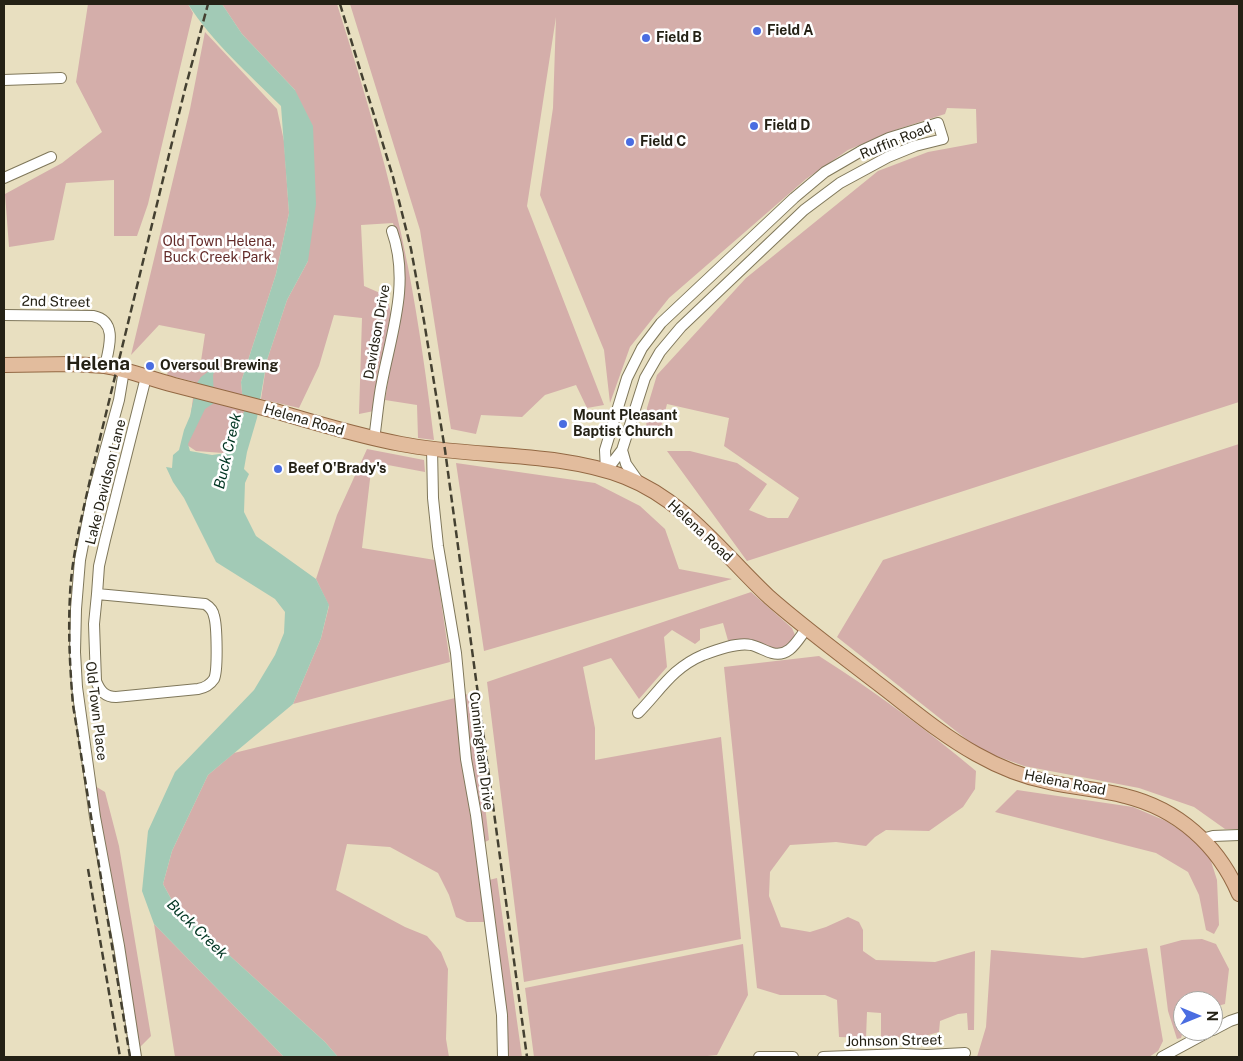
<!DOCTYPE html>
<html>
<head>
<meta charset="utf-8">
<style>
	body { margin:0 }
	#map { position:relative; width:1243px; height:1061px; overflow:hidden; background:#e8dfc0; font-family:"Public Sans",sans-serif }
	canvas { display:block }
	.frame { position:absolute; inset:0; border:5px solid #242115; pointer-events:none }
	.north { position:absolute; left:1173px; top:991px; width:50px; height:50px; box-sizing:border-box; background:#fff; border:1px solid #a7a6a1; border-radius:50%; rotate:90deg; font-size:14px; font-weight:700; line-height:20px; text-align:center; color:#242115 }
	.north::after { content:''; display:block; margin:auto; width:18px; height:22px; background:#4a6de1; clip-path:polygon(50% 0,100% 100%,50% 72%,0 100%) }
</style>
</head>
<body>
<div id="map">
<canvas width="1243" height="1061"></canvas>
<div class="frame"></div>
<div class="north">N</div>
</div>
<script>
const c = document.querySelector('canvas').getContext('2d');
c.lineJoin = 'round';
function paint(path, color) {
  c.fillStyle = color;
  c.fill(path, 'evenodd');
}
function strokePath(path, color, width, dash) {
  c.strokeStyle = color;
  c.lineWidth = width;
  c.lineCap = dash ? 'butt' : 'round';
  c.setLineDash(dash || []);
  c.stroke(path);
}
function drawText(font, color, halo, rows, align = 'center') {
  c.font = font + ' "Public Sans",sans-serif';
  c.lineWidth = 5;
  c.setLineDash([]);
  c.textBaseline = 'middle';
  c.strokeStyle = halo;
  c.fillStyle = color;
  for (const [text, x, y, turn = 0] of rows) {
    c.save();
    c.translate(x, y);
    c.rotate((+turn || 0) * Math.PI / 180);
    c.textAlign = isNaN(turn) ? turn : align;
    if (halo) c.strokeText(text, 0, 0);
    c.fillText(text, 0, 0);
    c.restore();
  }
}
paint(new Path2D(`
	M88 4H188L193 13 148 204 137 236H114V180L66 183 54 240 9 247 5 194 62 163 102 132 76 82Z
	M222 4H337C364 90 391 178 408 267 419 324 427 382 434 440L418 438 417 405 385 400 398 319 403 267 393 223 361 225 364 286 387 296 392 318 374 411 359 414 362 318 334 315 319 366 299 408 261 399 267 360 287 300 308 261 295 90 242 34Z
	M350 4H1239V402L747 561 667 451H690L737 463 767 484 749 510 768 518H788L799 498 724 446 729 418 667 404 659 435 646 433 647 408 657 375 746 278 878 171 928 152 977 143 976 109 947 108 945 114 898 129 848 150 806 179 669 298 630 347 610 403 604 350 540 195 553 108 556 17 527 206 604 405 587 408 576 385 545 395 522 417 481 415 476 434 451 429 420 230Z
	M205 32 277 109 284 141 289 213 276 274 241 382 244 412 231 443 223 453 196 451 187 445 195 382 167 375 169 366 191 368 201 361 205 334 159 325 131 355 190 109Z
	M1239 444V829H1225L1194 807 1139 788 1024 766 980 750 837 637 883 560Z
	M367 449 424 460 425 472 372 462 362 548 435 560 450 662 293 704 321 638 329 606 316 579 337 515Z
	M456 463 595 483 640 506 665 529 679 569 732 579 484 651Z
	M751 592 792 628 795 635 788 648 779 650 729 644 723 623 700 629V640L695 644 672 630 664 637 667 667 639 699 611 658 583 667 595 728V760L721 737 741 939 524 982 487 682Z
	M819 656C874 691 926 729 976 771L975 789 963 807 929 831 886 830 875 837 866 846 836 842 790 845 770 872 769 896 781 927 810 932 826 927 848 917 859 922 863 930V951L876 960 935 962 975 951 974 1030H968L967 1013 958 1014 940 1021 939 1032 918 1038 881 1037V1013L867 1012 866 1038 839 1037 837 1000 825 995H780L757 988 724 667Z
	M467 694 474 711 489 840 483 843 469 758 463 696Z
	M455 698 460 746 486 922H467L456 917 449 895 438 873 390 847 347 844 336 890 405 927 427 936 441 952 448 969 446 1039 449 1057H338L325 1042 175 906 163 884 172 851 208 775 234 753Z
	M95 786 105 792 119 846 151 1036 140 1047Z
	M1017 790 1133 807 1166 821 1189 836 1210 858 1217 880 1219 925 1214 934 1206 930 1199 895 1188 872 1156 853 995 812Z
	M497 878 522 1057H505L508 1027 489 880Z
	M154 924 284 1057H175Z
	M1202 939 1216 944 1229 969 1225 1004 1213 1007V1001H1183V1031L1181 1038 1177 1039 1168 1011 1160 946 1182 940Z
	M743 944 748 995 717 1055 698 1057H534L525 988Z
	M1147 948 1163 1041 1158 1051 1149 1057H977L986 1027 991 950 1083 958Z`), '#d4aeaa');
paint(new Path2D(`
	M188 4H222L242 34 295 90 313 126 316 204 308 261 287 300 267 360 257 418 247 452 244 469 249 474 245 483 244 512 256 536 316 579 329 605 321 638 293 704 208 775 172 851 163 884 175 906 325 1042 338 1057H284L154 924 142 891 148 831 175 772 254 690 275 655 284 633 285 612 275 599 216 562 184 498 173 482 166 467 172 468 173 455 179 450 184 430 190 416 197 383 201 377 217 365 213 375 214 403 205 409 188 444 190 451 212 455 226 453 244 412 241 382 276 274 289 213 281 106C249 74 212 42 188 4Z`), '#a2cab6');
const minor = new Path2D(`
	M4 80 61 78
	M938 123 943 139 915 146 888 157 840 183 804 210 681 327 660 352 645 378 622 450 606 471 605 450 627 378 642 348 661 323 794 198 825 172 863 150 889 138Z
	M4 178 51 157
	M4 315 93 316C118 321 109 348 105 366
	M124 370 119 400 92 498 80 560 76 609 75 652 77 687 95 817 119 946 136 1057
	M374 439C377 420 378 401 382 382 392 331 410 282 392 231
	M432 448 433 498 438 546 456 653 466 759 476 815 502 1015 503 1057
	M622 450 626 464 638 481
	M97 594 205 604C210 607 213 610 214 616 217 625 218 671 214 679 210 685 204 688 198 689L116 697C105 697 100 691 96 681L94 624Z
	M97 594 99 566 105 540 146 377
	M638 713C660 691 672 668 703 655 716 650 737 642 751 645 759 647 765 651 772 653 790 658 798 639 807 628
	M1202 839 1213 836 1239 835
	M1213 1030 1230 1021 1239 1018
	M759 1057H793
	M823 1057 904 1054 927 1055 965 1053
	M1162 1057 1210 1031`);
const major = new Path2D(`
	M4 365 72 364 105 366C129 370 151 379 174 385 208 394 241 402 275 411 316 423 358 436 401 444 472 458 558 451 625 477 686 501 723 554 769 597 803 627 840 654 876 682 909 707 940 734 976 754 999 767 1023 777 1049 782 1074 788 1100 789 1125 796 1178 809 1218 845 1239 894`);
strokePath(minor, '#7f775a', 12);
strokePath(major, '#936843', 16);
strokePath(minor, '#fff', 10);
strokePath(major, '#e2bc9d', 14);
strokePath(new Path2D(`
	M340 4 393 177 411 249 424 321 445 450 527 1057
	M88 869 120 1057
	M130 1057 73 705C70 669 68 632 70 595 72 553 83 512 92 471L185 89 208 4`), '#444031', 2.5, [8, 4]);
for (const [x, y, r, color] of [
	[757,31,5,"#4a6de1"],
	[646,38,5,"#4a6de1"],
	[754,126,5,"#4a6de1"],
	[630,142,5,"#4a6de1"],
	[150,366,5,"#4a6de1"],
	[563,424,5,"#4a6de1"],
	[278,469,5,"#4a6de1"]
]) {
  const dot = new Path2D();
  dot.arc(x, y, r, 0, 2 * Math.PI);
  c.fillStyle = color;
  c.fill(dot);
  strokePath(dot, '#fff', 2);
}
drawText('bold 14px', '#242115', '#fff', [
	["Field A",767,31],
	["Field B",656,38],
	["Field D",764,126],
	["Field C",640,142],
	["Oversoul Brewing",160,366],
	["Mount Pleasant",573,416],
	["Baptist Church",573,432],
	["Beef O'Brady's",288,469]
], 'left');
drawText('14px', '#242115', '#fff', [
	["Ruffin Road",896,141,-22],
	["2nd Street",56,302,1],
	["Davidson Drive",377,332,-80],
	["Helena Road",304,420,16],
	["Lake Davidson Lane",106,482,-76],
	["Helena Road",700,531,43],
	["Old Town Place",96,711,83],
	["Cunningham Drive",481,751,83],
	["Helena Road",1065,783,11],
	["Johnson Street",894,1041,-1]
]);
drawText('14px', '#632b29', '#fff', [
	["Old Town Helena,",219,242],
	["Buck Creek Park.",219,258]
]);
drawText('italic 15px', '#003522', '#fff', [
	["Buck Creek",228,451,-77],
	["Buck Creek",197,929,44]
]);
drawText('bold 19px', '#242115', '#fff', [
	["Helena",98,364]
]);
</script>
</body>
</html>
